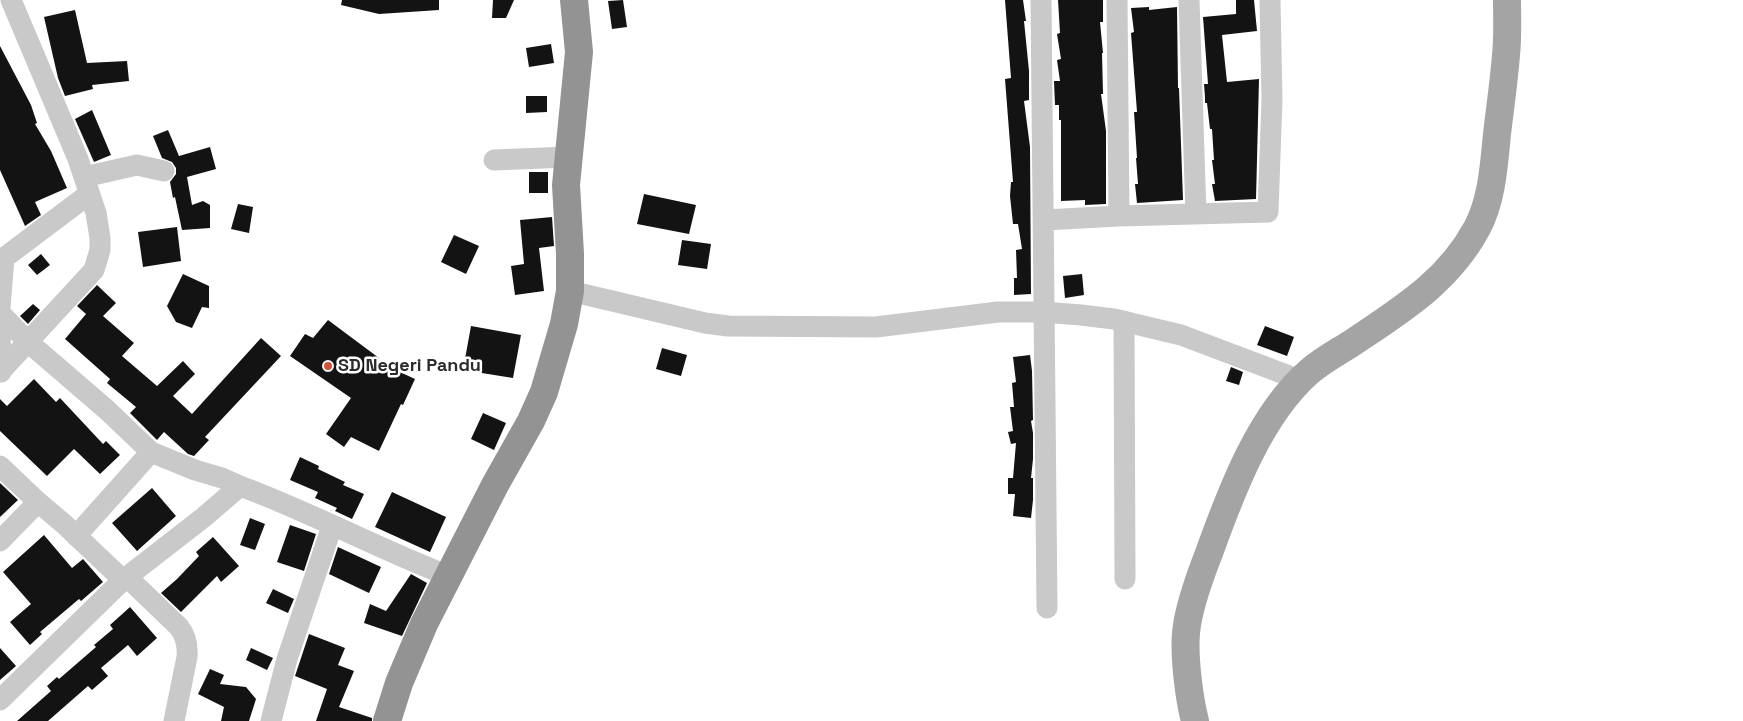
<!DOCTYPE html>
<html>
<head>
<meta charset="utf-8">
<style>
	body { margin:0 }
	canvas { display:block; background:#fff }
</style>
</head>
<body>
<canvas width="1743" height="721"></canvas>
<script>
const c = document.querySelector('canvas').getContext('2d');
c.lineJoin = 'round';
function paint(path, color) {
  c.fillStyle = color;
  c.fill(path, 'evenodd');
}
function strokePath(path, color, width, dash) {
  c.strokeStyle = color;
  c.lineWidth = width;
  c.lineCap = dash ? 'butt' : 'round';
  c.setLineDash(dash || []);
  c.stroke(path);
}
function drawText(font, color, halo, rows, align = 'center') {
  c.font = font + ' "Space Grotesk",sans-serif';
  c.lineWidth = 5;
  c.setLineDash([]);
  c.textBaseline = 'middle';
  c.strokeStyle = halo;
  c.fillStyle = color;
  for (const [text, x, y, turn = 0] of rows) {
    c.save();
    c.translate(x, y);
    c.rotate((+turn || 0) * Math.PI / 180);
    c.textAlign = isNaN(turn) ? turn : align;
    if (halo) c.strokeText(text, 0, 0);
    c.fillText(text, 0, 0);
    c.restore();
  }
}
paint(new Path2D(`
	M342 0H439V10L379 14 341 5Z
	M493 0H514L506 18H492Z
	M623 0 627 27 612 29 608 1Z
	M1005 0H1023L1026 21H1024L1029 71V100L1024 101 1030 147 1031 294 1014 295V278H1017L1016 250 1022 249 1018 224H1013L1010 196 1011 182H1013L1005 79 1011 78Z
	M1058 0H1103V22H1100L1103 53H1102L1103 94H1101L1106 131V204L1085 205V200L1061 201V120H1059V105H1055L1054 81H1060L1057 60 1061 59 1057 34 1060 33Z
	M1236 0H1254L1257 31 1222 35 1227 82 1259 79 1256 199 1215 201 1212 184H1215L1212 160H1214L1212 129H1210L1207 103H1205V97L1204 84H1208L1203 17 1236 14Z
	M1149 7V10L1177 7 1178 88H1179L1183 200 1137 203 1135 184H1138L1136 158H1137L1134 112H1137L1131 33 1134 32 1131 8Z
	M75 10 87 63 127 61 129 81 92 85 93 89 65 96 58 78 44 17Z
	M551 44 554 63 529 67 526 48Z
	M0 46 31 105 37 123 35 124 51 151 67 188 35 202 41 215 25 226 0 170Z
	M526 96H547V112L526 113Z
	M92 110 111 155 94 162 75 119Z
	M168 130 179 156 210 147 216 169 187 177 192 205 203 201 210 205V228L182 230 175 197 173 198 170 182 176 174V168L172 162 162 158 153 136Z
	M529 172H548V193H529Z
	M644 194 696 205 689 234 637 224Z
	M238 204 253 207 249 233 231 229Z
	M552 217 554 246 539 248 544 291 515 295 511 266 524 264 520 220Z
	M177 227 181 261 143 267 138 232Z
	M454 235 479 246 466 274 441 262Z
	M682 240 711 244 707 269 678 265Z
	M41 254 50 265 37 275 28 265Z
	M183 274 209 286V308L202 307 192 328 176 322 167 306Z
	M1082 274 1084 295 1065 298 1063 276Z
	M97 285 116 303 103 316 134 343 122 356 157 386 183 361 195 374 173 396 192 414 261 338 281 356 205 437 209 440 194 456 188 454 164 432 157 440 130 413 136 407 107 383 110 379 65 339 86 314 77 306Z
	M33 304 40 310 28 324 20 316Z
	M328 320 379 358 376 361 415 379 403 405 401 404 379 451 351 437 344 447 326 434 351 398 290 356 305 334 313 338Z
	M471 326 521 335 513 378 463 370Z
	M1265 326 1294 337 1287 356 1257 345Z
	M662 348 687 355 681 376 656 369Z
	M1030 355 1032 371 1033 420 1031 421 1033 433V459L1031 478H1033V500L1031 518 1013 516 1015 494H1008V478H1013L1016 443 1011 444 1008 432 1013 431 1010 407H1014L1012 383 1016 382 1013 357Z
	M1231 367 1243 372 1239 385 1226 381Z
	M34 379 56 402 60 398 103 444 106 441 120 455 100 474 74 449 47 476 0 431V399L7 406Z
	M483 413 506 423 494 450 471 439Z
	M300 457 319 466 318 469 345 482 343 485 364 494 352 519 335 511 337 508 315 498 318 492 290 480Z
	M0 483 18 500 0 517Z
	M152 488 176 516 137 551 112 523Z
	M392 492 446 517 430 552 375 527Z
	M250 518 265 524 255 550 240 545Z
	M290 525 316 534 304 571 277 562Z
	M44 535 72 568 83 559 103 582 81 601 79 599 40 632 42 634 30 645 10 622 31 604 3 572Z
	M213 537 239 566 221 582 217 576 181 612 161 593 177 579 199 556 196 552Z
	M338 547 381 567 369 593 329 574Z
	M411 574 427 583 402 636 364 623 370 604 386 611Z
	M273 589 294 599 288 613 266 603Z
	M130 607 157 638 137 656 128 645 101 668 108 676 92 690 88 686 48 721H17L51 691 47 686 57 677 59 679 96 647 94 645 113 629 110 625Z
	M309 634 345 648 338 665 354 671 339 707 372 718V721H316L327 689 295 676Z
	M0 648 16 666 0 680Z
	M251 648 273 658 267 670 246 660Z
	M210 669 224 675 220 684 246 687 256 699 249 721H221L224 707 198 694Z`), '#131313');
strokePath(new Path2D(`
	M1041 0 1047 608
	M1117 0 1119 216
	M1189 0 1196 214
	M494 160 568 157
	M84 177 137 165 164 171
	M1044 220 1119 216 1268 212 1272 100 1270 0
	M570 291 705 323 728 326 876 327 998 312H1043L1081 315 1114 319 1181 335 1300 380
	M0 308 4 258 89 194
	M0 313 28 342 107 410 151 452
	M1124 321 1125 579
	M0 333 1 372
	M0 372 94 270 100 250V238L96 213 78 159 11 0
	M0 466 38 502
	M76 536 151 452 195 470 222 478 240 486
	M0 541 38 502 64 524 123 580
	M127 577 179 627C186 636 188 645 187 657L174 721
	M0 700 123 580 204 517 240 486C311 512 378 549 449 576
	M271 721 287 659 332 526`), '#c9c9c9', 21);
strokePath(new Path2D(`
	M1195 721C1189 698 1184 657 1186 633 1188 609 1200 576 1209 553 1231 492 1260 414 1310 371 1323 360 1338 352 1352 343 1401 310 1448 282 1477 228 1492 200 1494 165 1497 134 1500 108 1504 81 1506 55 1508 37 1507 18 1507 0`), '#a4a4a4', 28);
strokePath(new Path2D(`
	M387 721 399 683 424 624 495 485 531 421 544 392 564 324 570 291V254L566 185 579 52 574 0`), '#939393', 28);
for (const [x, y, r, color] of [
	[328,366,5,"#d4513d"]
]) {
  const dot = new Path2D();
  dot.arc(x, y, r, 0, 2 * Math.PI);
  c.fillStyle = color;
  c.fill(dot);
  strokePath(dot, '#fff', 2);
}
drawText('bold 18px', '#2c2c2c', '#fff', [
	["SD Negeri Pandu",338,366]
], 'left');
</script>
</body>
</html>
